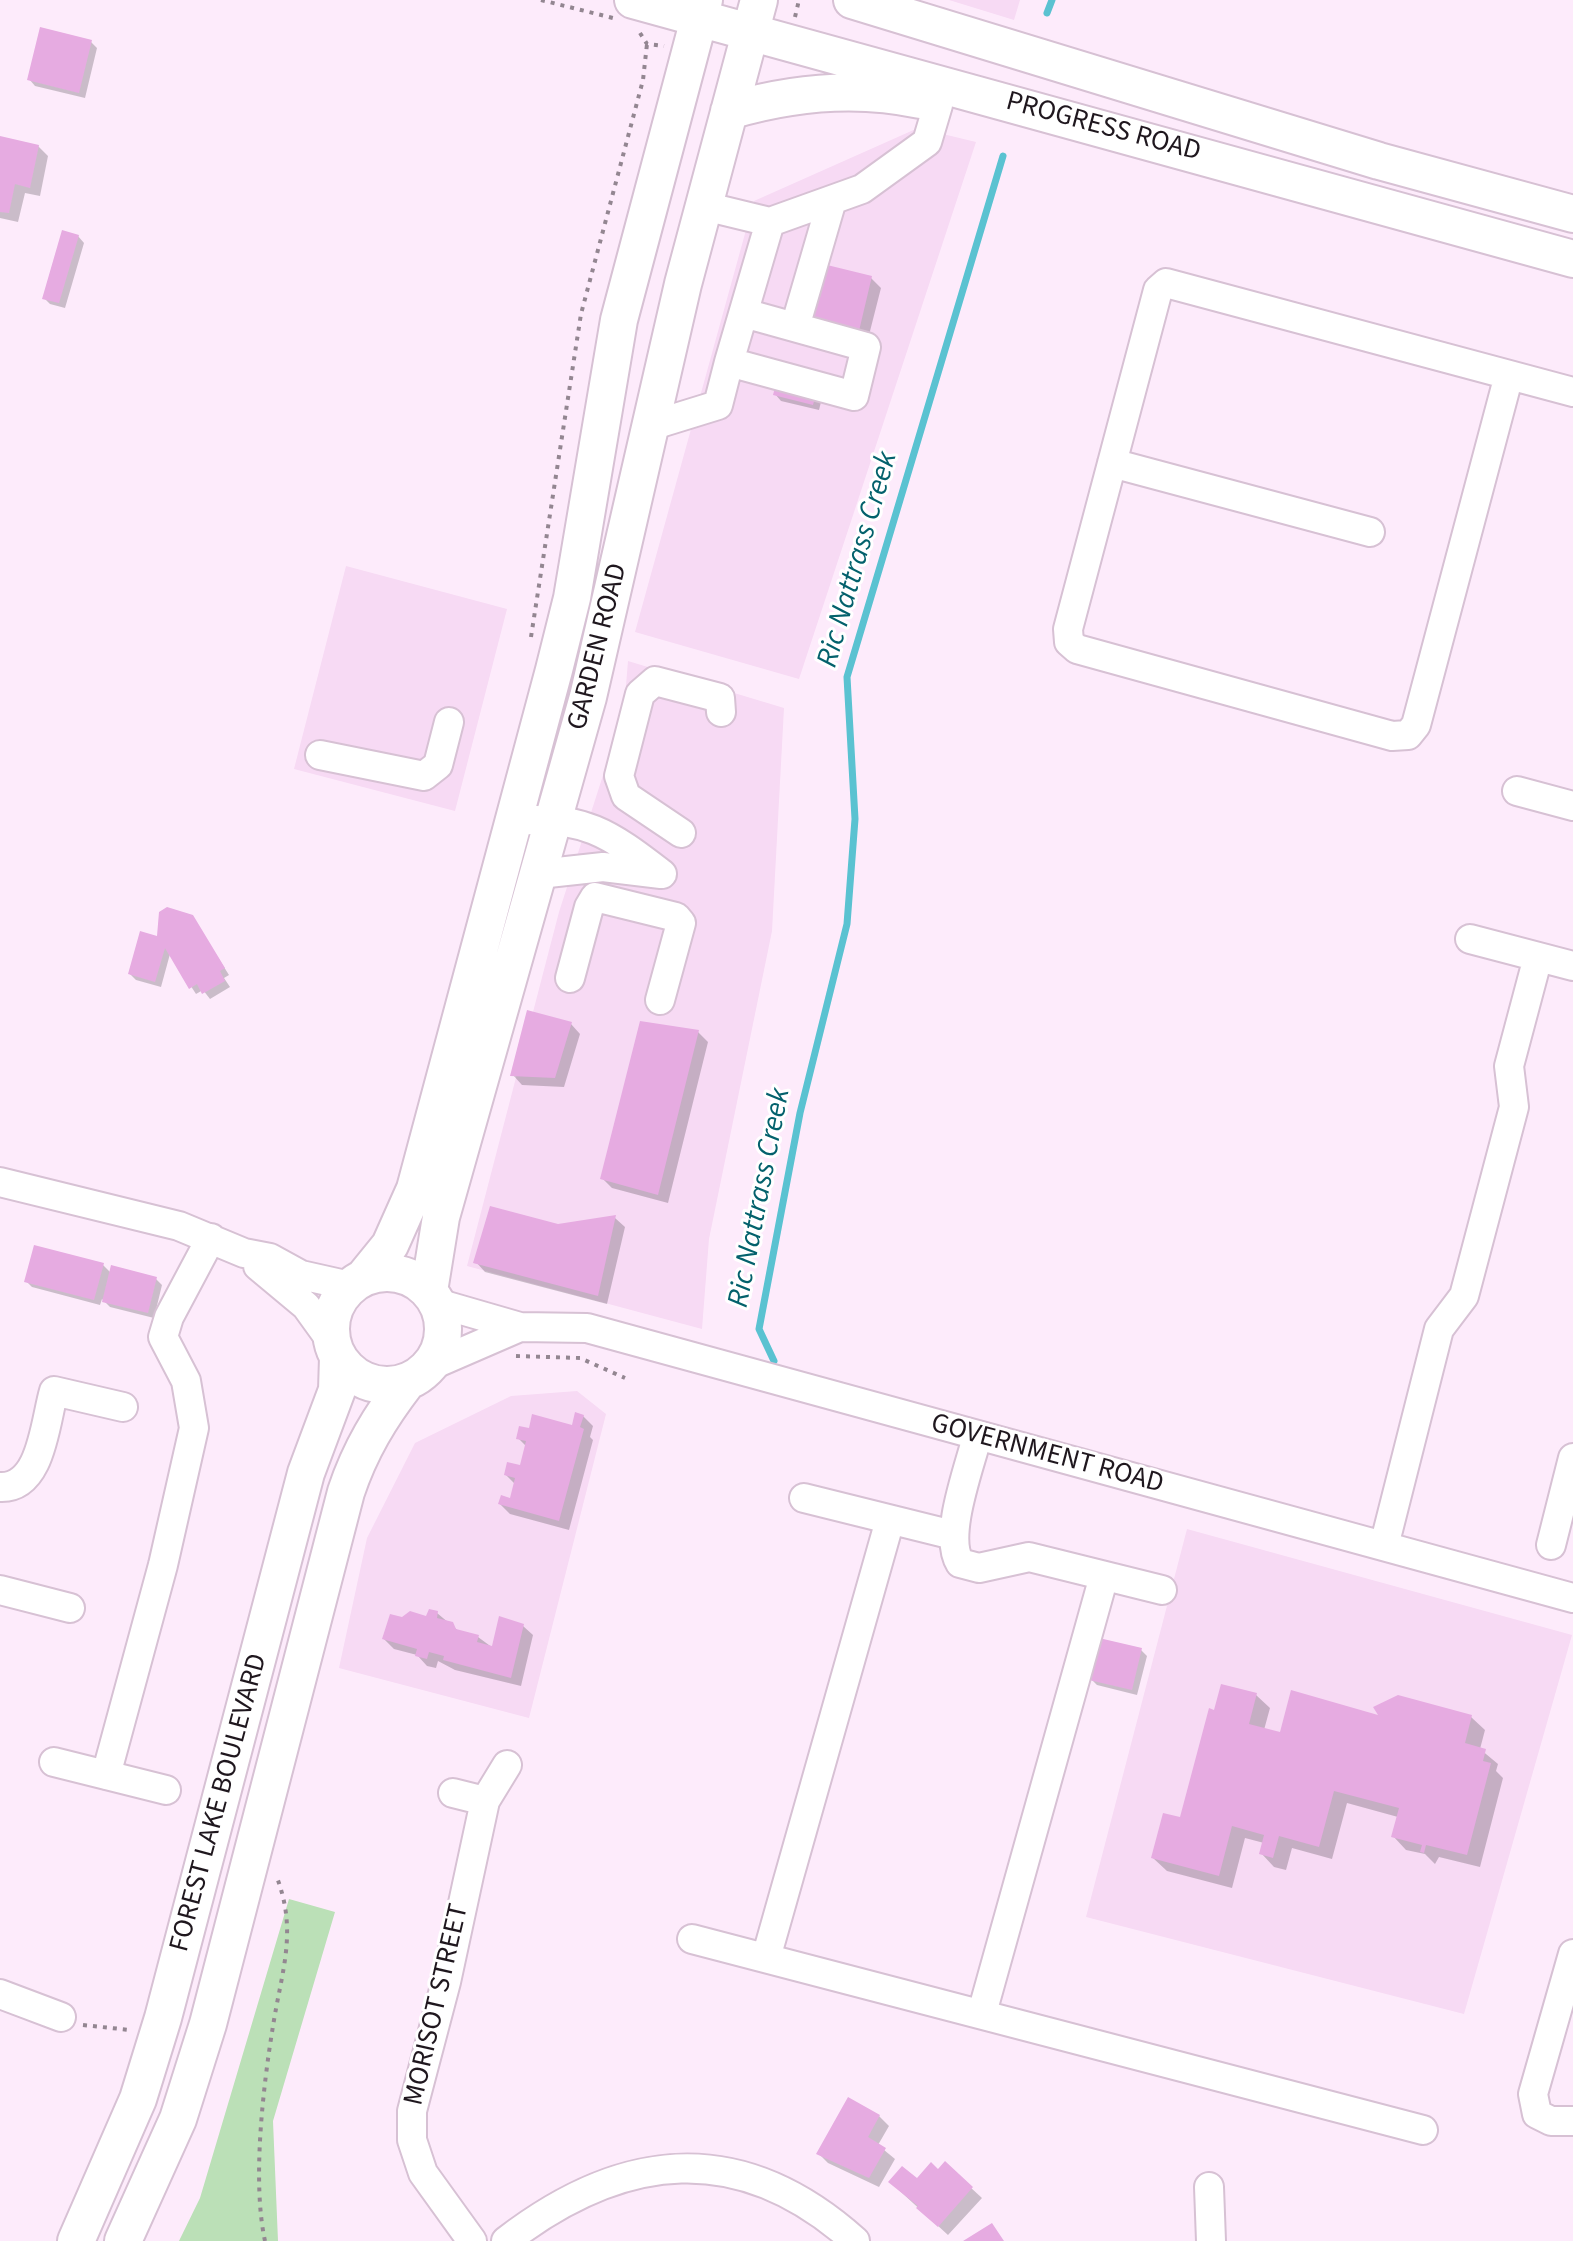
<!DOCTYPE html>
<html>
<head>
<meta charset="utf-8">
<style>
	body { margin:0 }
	canvas { display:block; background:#fdebfb }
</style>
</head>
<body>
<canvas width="1573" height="2241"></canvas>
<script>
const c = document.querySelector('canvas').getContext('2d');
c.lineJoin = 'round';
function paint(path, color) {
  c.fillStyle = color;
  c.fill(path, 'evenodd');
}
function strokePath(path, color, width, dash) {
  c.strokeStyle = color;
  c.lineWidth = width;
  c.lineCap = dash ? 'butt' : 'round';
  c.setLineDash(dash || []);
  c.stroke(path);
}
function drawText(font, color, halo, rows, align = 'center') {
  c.font = font + ' "Source Sans 3",sans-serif';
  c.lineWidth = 6;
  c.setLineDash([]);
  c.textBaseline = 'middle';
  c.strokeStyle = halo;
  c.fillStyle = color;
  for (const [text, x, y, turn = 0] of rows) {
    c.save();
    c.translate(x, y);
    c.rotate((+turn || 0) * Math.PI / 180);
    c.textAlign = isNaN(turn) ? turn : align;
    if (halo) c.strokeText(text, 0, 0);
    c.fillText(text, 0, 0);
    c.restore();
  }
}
paint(new Path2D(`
	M949 0H1020L1014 20Z
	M918 128 976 142 799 679 635 632 754 201Z
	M346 566 507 609 455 811 294 769Z
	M628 661 784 708 772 931 709 1239 702 1329 467 1266 559 912 624 710Z
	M577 1391 606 1414 529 1718 339 1668 367 1538 415 1443 511 1396Z
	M1187 1529 1572 1635 1464 2014 1086 1917Z`), '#f7daf4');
paint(new Path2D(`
	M289 1899 335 1912 273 2121 278 2241H179L200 2198Z`), '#bbe0b7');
paint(new Path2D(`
	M91 42 97 48 85 98 35 86 29 79Z
	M0 138 38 146 48 156 40 196 25 193 18 222 0 218Z
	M78 236 84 243 65 308 50 304 44 298Z
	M871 278 881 288 868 339 822 328Z
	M825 386 819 410 781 401 775 394Z
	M192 916 229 975 224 978 230 987 210 999 203 990 196 994 170 954 161 987 136 980 130 974 159 938Z
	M571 1024 580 1034 564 1087 522 1085 513 1075Z
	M698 1032 708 1042 668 1203 612 1188 602 1178Z
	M615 1218 625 1227 607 1304 485 1272 476 1262Z
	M103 1265 111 1273 156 1279 162 1285 154 1318 110 1307 102 1299 100 1305 32 1287 26 1281Z
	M583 1416 593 1426 590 1437 593 1440 569 1530 510 1514 500 1504 512 1500 516 1485 506 1475 521 1468 527 1447 518 1438 574 1427Z
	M437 1613 461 1633 478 1637 493 1648 523 1626 533 1635 521 1686 455 1670 438 1661 436 1668 427 1666 417 1655 394 1649 384 1639Z
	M1141 1650 1147 1656 1137 1695 1097 1685 1091 1679Z
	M1256 1695 1270 1708 1264 1730 1281 1735 1381 1719 1471 1717 1485 1730 1480 1749 1498 1764 1496 1771 1503 1778 1480 1867 1439 1857 1435 1864 1425 1854 1406 1850 1393 1836 1398 1817 1347 1803 1332 1859 1292 1848 1286 1870 1274 1867 1261 1853 1264 1843 1245 1838 1232 1888 1167 1871 1153 1858 1181 1820 1216 1712Z
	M879 2116 889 2126 878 2145 895 2159 879 2187 828 2163 818 2153Z
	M945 2164 982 2198 948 2235 890 2182 917 2181 938 2172Z`), '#0003');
strokePath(new Path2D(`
	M1047 13 1052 0
	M774 1361 759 1329 800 1113 847 924 855 819 847 677 1003 156`), '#5ac2d1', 7);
paint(new Path2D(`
	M40 27 92 40 79 93 27 80Z
	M0 136 39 145 30 188 15 184 9 213 0 212Z
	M62 230 79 235 59 303 42 299Z
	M823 264 872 276 859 331 810 319Z
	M780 368 820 378 813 405 773 395Z
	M167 907 193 915 225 968 220 971 225 981 202 994 197 984 189 989 165 948 155 982 128 974 140 931 157 936 159 912Z
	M527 1010 572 1022 555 1078 510 1076Z
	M640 1021 699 1030 658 1195 600 1179Z
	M490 1206 558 1224 616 1215 598 1296 473 1263Z
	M34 1245 104 1263 94 1300 24 1282Z
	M111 1265 157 1277 148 1313 102 1302Z
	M575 1412 584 1415 580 1427 584 1429 559 1521 498 1504 501 1495 510 1498 515 1478 504 1475 507 1462 520 1465 526 1441 516 1439 519 1426 529 1428 532 1414 572 1425Z
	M429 1609 438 1611 437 1618 453 1622 456 1629 479 1635 477 1642 492 1646 499 1616 524 1624 511 1678 443 1660 444 1656 429 1652 427 1659 415 1656 417 1649 382 1639 390 1614 402 1617 410 1611 426 1616Z
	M1099 1638 1142 1648 1132 1690 1089 1680Z
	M1221 1684 1257 1693 1249 1724 1280 1732 1291 1690 1378 1715 1373 1707 1398 1695 1472 1715 1465 1743 1486 1749 1483 1761 1491 1763 1467 1855 1426 1845 1424 1853 1420 1852 1422 1845 1391 1837 1399 1808 1334 1791 1319 1847 1279 1836 1273 1858 1259 1854 1264 1835 1232 1826 1219 1876 1151 1858 1163 1813 1180 1817 1209 1708 1214 1710Z
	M848 2097 880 2115 868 2137 886 2148 869 2178 816 2154Z
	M945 2161 973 2187 938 2227 916 2208 918 2206 888 2182 902 2166 917 2178 931 2162 938 2169Z
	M992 2223 1004 2241H963Z`), '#e6abe1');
const minor = new Path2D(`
	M704 206 770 222
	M795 327 832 200
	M729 362 770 222 862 189 927 142 938 105
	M1509 375 1416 725 1408 735 1392 736 1077 649 1069 642 1068 629 1158 290 1166 283 1573 392
	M650 426 718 405 729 362 854 396 866 347 744 313
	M1112 463 1370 532
	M320 755 424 776 438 765 449 722
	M1517 791 1573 806
	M514 821C583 815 609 833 662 874
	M681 833 626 796 619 776 640 694 655 681 720 698 721 712
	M539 874 603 867 661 874
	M1470 939 1573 966
	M570 978 589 907 595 897 676 917 681 923 660 1000
	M0 1182 179 1226 244 1253 270 1258 301 1275 350 1286
	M258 1266 306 1306 332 1342
	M437 1303 520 1327 587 1328 1573 1598
	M430 1366 520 1327
	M977 1437C969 1469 943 1536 960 1563L979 1568 1029 1557 1162 1590
	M0 1487C42 1489 45 1421 54 1391L123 1407
	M804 1498 953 1535
	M1551 1545 1573 1458
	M1384 1546 1439 1329 1464 1296 1514 1107 1509 1066 1538 957
	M0 1590 70 1608
	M54 1762 166 1790
	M106 1775 163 1565 194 1428 186 1381 163 1337 169 1317 211 1238
	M453 1793 485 1801 507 1765
	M692 1939 1423 2130
	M1573 1954 1533 2094 1537 2114 1551 2121H1573
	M766 1958 890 1520
	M0 1994 61 2017
	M982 2013 1104 1576
	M1209 2187 1211 2241
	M472 2241 423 2173 412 2140V2111L446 1982 485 1801
	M506 2241C623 2151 740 2138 855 2241`);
const major = new Path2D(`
	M633 0 1573 259
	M852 0 1379 161 1573 214
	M729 111C793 92 855 86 920 100
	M331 1329a56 56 0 1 1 112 0a56 56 0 1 1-112 0Z
	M364 1277 390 1245 415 1189 554 670 572 598 619 320 704 0
	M429 1291 441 1217 588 697 683 284 759 0
	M76 2241 138 2099 163 2018 306 1473 337 1390 338 1357
	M123 2241 178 2119 208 2024 346 1492C360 1450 380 1417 407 1382`);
strokePath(minor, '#d7c1d4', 32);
strokePath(major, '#d7c1d4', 40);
strokePath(new Path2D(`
	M541 0 613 18
	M795 17 799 0
	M640 33 647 44 664 46
	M531 637 581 314 643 80 647 44
	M516 1356 580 1358 625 1378
	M83 2025 130 2030
	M265 2241C252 2182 263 2087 273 2026 282 1969 298 1931 276 1875`), '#938691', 4, [4, 6]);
strokePath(minor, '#fff', 28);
strokePath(major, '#fff', 36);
drawText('28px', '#1f171e', '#fff', [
	["PROGRESS ROAD",1103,128,15],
	["GARDEN ROAD",599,647,-76],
	["GOVERNMENT ROAD",1047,1455,15],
	["FOREST LAKE BOULEVARD",220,1803,-75],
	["MORISOT STREET",438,2005,-77]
]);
drawText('italic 30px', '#03616c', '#fff', [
	["Ric Nattrass Creek",859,560,-74],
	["Ric Nattrass Creek",761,1198,-79]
]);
</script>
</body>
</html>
